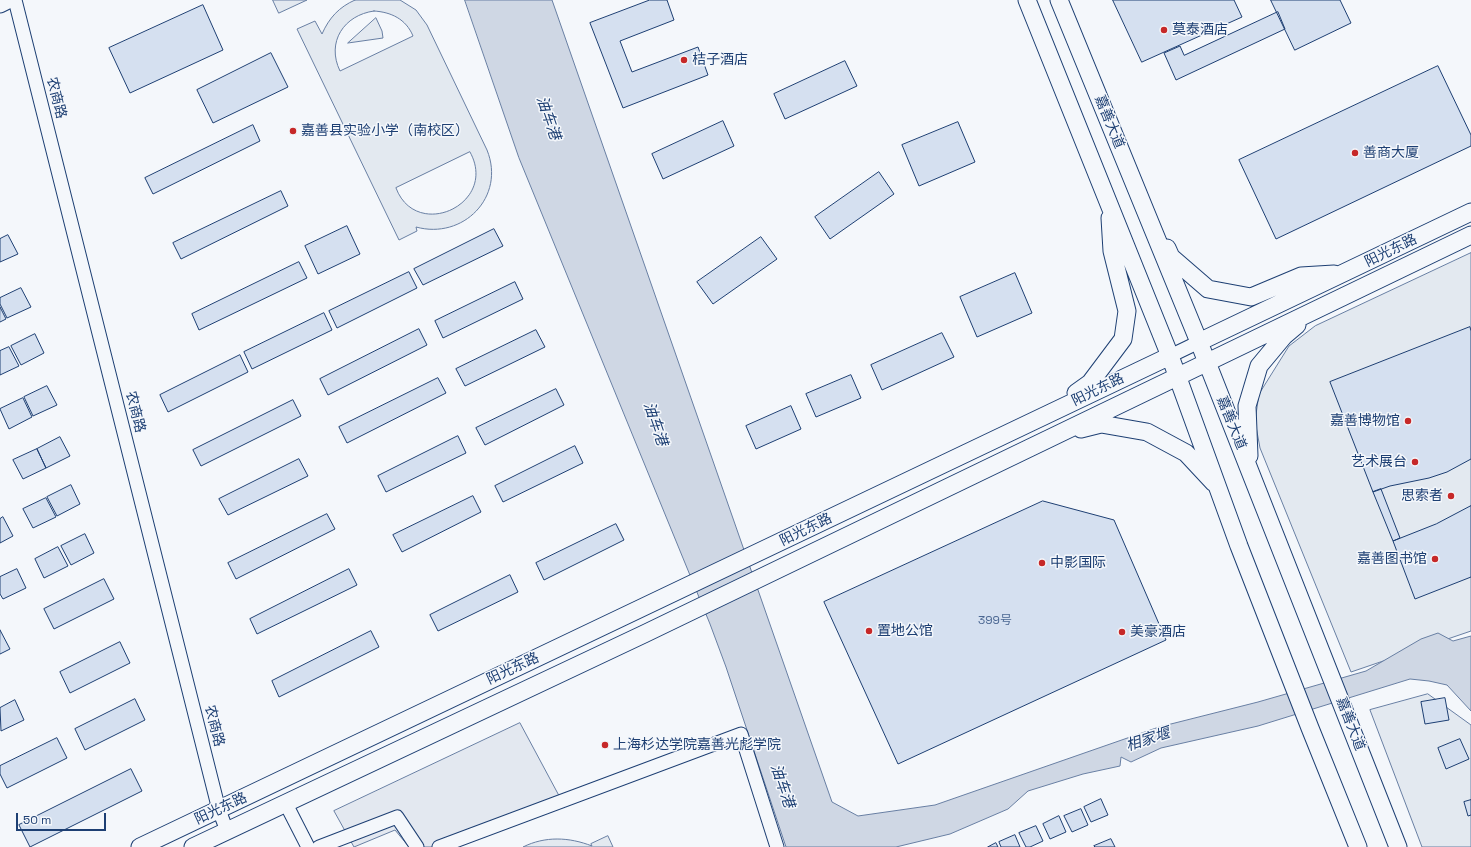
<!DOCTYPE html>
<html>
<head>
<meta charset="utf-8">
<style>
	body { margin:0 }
	#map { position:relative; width:1471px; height:847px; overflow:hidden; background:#f4f7fb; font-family:"Space Grotesk",sans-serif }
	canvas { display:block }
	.scale { position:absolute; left:16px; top:813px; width:90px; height:18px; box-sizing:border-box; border:2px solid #1d3f73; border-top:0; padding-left:5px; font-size:12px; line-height:14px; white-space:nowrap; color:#1d3f73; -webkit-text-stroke:3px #f4f7fb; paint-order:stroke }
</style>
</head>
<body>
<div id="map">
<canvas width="1471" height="847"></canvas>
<div class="scale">50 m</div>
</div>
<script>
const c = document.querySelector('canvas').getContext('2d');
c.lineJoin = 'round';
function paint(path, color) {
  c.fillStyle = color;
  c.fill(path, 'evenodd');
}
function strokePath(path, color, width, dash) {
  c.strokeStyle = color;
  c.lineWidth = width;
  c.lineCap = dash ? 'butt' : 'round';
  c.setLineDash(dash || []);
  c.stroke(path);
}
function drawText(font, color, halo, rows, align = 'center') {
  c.font = font + ' "Space Grotesk","Noto Sans SC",sans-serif';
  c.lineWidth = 3;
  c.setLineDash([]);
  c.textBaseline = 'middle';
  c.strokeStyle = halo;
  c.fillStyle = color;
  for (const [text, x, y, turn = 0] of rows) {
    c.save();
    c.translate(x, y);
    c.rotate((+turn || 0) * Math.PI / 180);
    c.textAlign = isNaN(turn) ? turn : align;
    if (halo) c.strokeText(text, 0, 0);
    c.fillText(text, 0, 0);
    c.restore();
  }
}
const green = new Path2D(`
	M273 0H307L279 13Z
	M355 0H400L416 10 427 25 487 150C506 197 463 240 416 227L417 231 399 240 297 29 315 21 322 34C329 18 339 7 355 0ZM374 11C391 12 406 19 413 36L340 71C326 42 344 15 374 11ZM470 152C499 204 416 242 396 188Z
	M376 18 382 31 383 38 348 43Z
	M1471 253V631L1351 672 1260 448 1255 421 1259 394 1289 346 1315 326Z
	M1428 694 1471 725V847H1422L1370 710Z
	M608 836 613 847H523C545 836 569 837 592 846L591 844Z`);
paint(green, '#e3e9f0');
strokePath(green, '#687fa3', 1);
const parking = new Path2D(`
	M520 723 564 805 454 847H409L395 830 354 847 334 811Z`);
paint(parking, '#e3e8f0');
strokePath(parking, '#687fa3', 1);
const water = new Path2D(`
	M465 0H552L832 802 858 816 935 805 1159 727 1258 702 1366 671 1421 639 1438 633 1453 641 1471 636V711L1447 685 1429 681 1410 679 1258 726 1161 748 1131 762 1121 757 1120 766 1083 774 1028 791 1008 809 950 834 896 847H786L726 667 710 624 519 158Z`);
paint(water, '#cfd7e4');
strokePath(water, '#687fa3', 1);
const building = new Path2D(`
	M650 0H667L674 20 620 41 632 72 698 47 708 75 623 108 590 23Z
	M1113 0H1234L1242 17 1142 62Z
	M1271 0H1340L1351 23 1295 50Z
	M203 5 223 50 130 93 109 48Z
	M1278 12 1285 29 1176 80 1164 53 1180 46 1184 55Z
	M271 53 288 87 213 123 197 90Z
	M845 61 857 86 785 119 774 94Z
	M1438 66 1471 135V146L1276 239 1239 160Z
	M723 121 734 146 663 179 652 154Z
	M958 122 975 162 919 186 902 145Z
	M253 125 260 141 153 194 145 178Z
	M879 172 894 194 830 239 815 217Z
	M281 191 288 206 181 259 173 243Z
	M347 226 360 254 318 274 305 246Z
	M494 229 503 246 423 285 414 269Z
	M8 235 18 254 0 262V239Z
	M761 237 777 259 713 304 697 282Z
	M299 262 307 278 199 330 192 314Z
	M409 272 417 288 337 328 329 311Z
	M1015 273 1032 313 977 337 960 297Z
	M515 282 523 299 443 338 435 321Z
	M21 288 31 307 7 318 0 304V298Z
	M0 307 6 319 0 322Z
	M324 313 332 330 252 369 244 352Z
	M1470 327 1471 331V459L1447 472 1429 478 1390 486 1373 492 1330 382Z
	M419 329 427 345 328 395 320 379Z
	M536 330 545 347 465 386 456 369Z
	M942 333 954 357 882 390 871 365Z
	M35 334 44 353 21 365 11 346Z
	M9 347 19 366 0 375V351Z
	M240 355 248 372 168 412 160 395Z
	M851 375 861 398 816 417 806 394Z
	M438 378 446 393 347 443 339 427Z
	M47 386 57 405 33 416 24 397Z
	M556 389 564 405 485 445 476 428Z
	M23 398 32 417 9 429 0 409Z
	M293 400 301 416 201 466 193 450Z
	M791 406 801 429 756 449 746 426Z
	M458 436 466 453 386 492 378 476Z
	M60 437 70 456 46 468 37 449Z
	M575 446 583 463 503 502 495 486Z
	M37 449 46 468 23 479 13 460Z
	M299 459 308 476 228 515 219 499Z
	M71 485 80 504 57 516 47 497Z
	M1381 489 1400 538 1393 541 1373 492Z
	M473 496 481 512 402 552 393 535Z
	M46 498 56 517 33 528 23 509Z
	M1043 501 1114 520 1166 640 898 764 824 602Z
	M1471 506V577L1415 599 1393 541 1436 524Z
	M327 514 335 529 236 579 228 563Z
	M3 517 13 536 0 543V519Z
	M616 524 624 540 544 580 536 563Z
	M85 534 94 553 71 565 61 546Z
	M58 547 68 566 44 578 35 559Z
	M17 569 26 588 3 599 0 594V577Z
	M349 569 357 585 257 634 250 619Z
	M510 575 518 592 438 631 430 615Z
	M104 579 114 599 54 629 44 609Z
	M0 630 10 649 0 654Z
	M371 631 379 647 279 697 272 681Z
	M120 642 130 663 70 693 60 672Z
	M1445 698 1449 720 1425 724 1421 702Z
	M135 699 145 720 85 750 75 729Z
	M15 700 24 720 1 731 0 708Z
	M57 738 67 758 7 788 0 774V766Z
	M1460 739 1469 759 1446 769 1438 748Z
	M131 769 142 791 30 847 19 825Z
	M1101 799 1108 815 1091 822 1084 807Z
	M1471 800V815L1468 816 1464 802Z
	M1081 809 1088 825 1072 832 1064 816Z
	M1059 816 1066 832 1050 839 1043 824Z
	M1036 826 1043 841 1030 847H1026L1019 833Z
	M1015 835 1020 847H1001L999 842Z
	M1111 839 1115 847H1095L1094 846Z
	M996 843 998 847H988Z`);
paint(building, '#d5e0f0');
strokePath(building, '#1d3f73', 1);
const minor = new Path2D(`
	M15 0 219 810 227 831
	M1170 356 1199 342
	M286 804 308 847
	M319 847 397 817 417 847
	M439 847 741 734 777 847`);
const major = new Path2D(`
	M1027 0 1170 356 1239 546 1310 728 1358 847
	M1059 0 1199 342 1398 847
	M0 4 8 0
	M1167 248 1171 257 1208 289 1251 297 1301 276 1334 274
	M1199 342 1471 212
	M1076 393 1090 383 1123 339 1127 311 1112 251 1110 218
	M1081 429 1101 424 1147 432 1186 453 1214 483
	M1249 456 1247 406 1259 366 1284 336 1297 325
	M140 847 1170 356
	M193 847 644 634 1471 235`);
strokePath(minor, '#1d3f73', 15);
strokePath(major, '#1d3f73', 19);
strokePath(minor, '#f4f7fb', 13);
strokePath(major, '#f4f7fb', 17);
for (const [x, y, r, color] of [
	[1164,30,4,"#c62828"],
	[684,60,4,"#c62828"],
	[293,131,4,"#c62828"],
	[1355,153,4,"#c62828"],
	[1408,421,4,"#c62828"],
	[1415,462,4,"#c62828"],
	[1451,496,4,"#c62828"],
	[1435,559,4,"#c62828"],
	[1042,563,4,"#c62828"],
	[869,631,4,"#c62828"],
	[1122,632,4,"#c62828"],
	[605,745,4,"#c62828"]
]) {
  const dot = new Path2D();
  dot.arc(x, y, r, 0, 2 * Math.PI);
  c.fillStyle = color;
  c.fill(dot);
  strokePath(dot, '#f4f7fb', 1.5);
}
drawText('12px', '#4b6792', null, [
	["399号",995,621]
]);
drawText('14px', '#1d3f73', '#f4f7fb', [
	["莫泰酒店",1172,30],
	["桔子酒店",692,60],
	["嘉善县实验小学（南校区）",301,131],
	["善商大厦",1363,153],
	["嘉善博物馆",1400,421,"right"],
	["艺术展台",1407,462,"right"],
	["思索者",1443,496,"right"],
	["嘉善图书馆",1427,559,"right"],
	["中影国际",1050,563],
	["置地公馆",877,631],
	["美豪酒店",1130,632],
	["上海杉达学院嘉善光彪学院",613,745]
], 'left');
drawText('14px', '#1d3f73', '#f4f7fb', [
	["农商路",56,98,76],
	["嘉善大道",1109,122,68],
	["阳光东路",1391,251,-26],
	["阳光东路",1098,390,-26],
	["农商路",135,412,76],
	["嘉善大道",1231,423,68],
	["阳光东路",806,530,-26],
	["阳光东路",513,669,-25],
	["嘉善大道",1350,724,69],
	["农商路",214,726,76],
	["阳光东路",221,809,-25]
]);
drawText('italic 15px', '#1d3f73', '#f4f7fb', [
	["油车港",548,118,71],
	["油车港",655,424,71],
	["相家堰",1148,740,-18],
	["油车港",782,786,71]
]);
</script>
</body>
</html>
